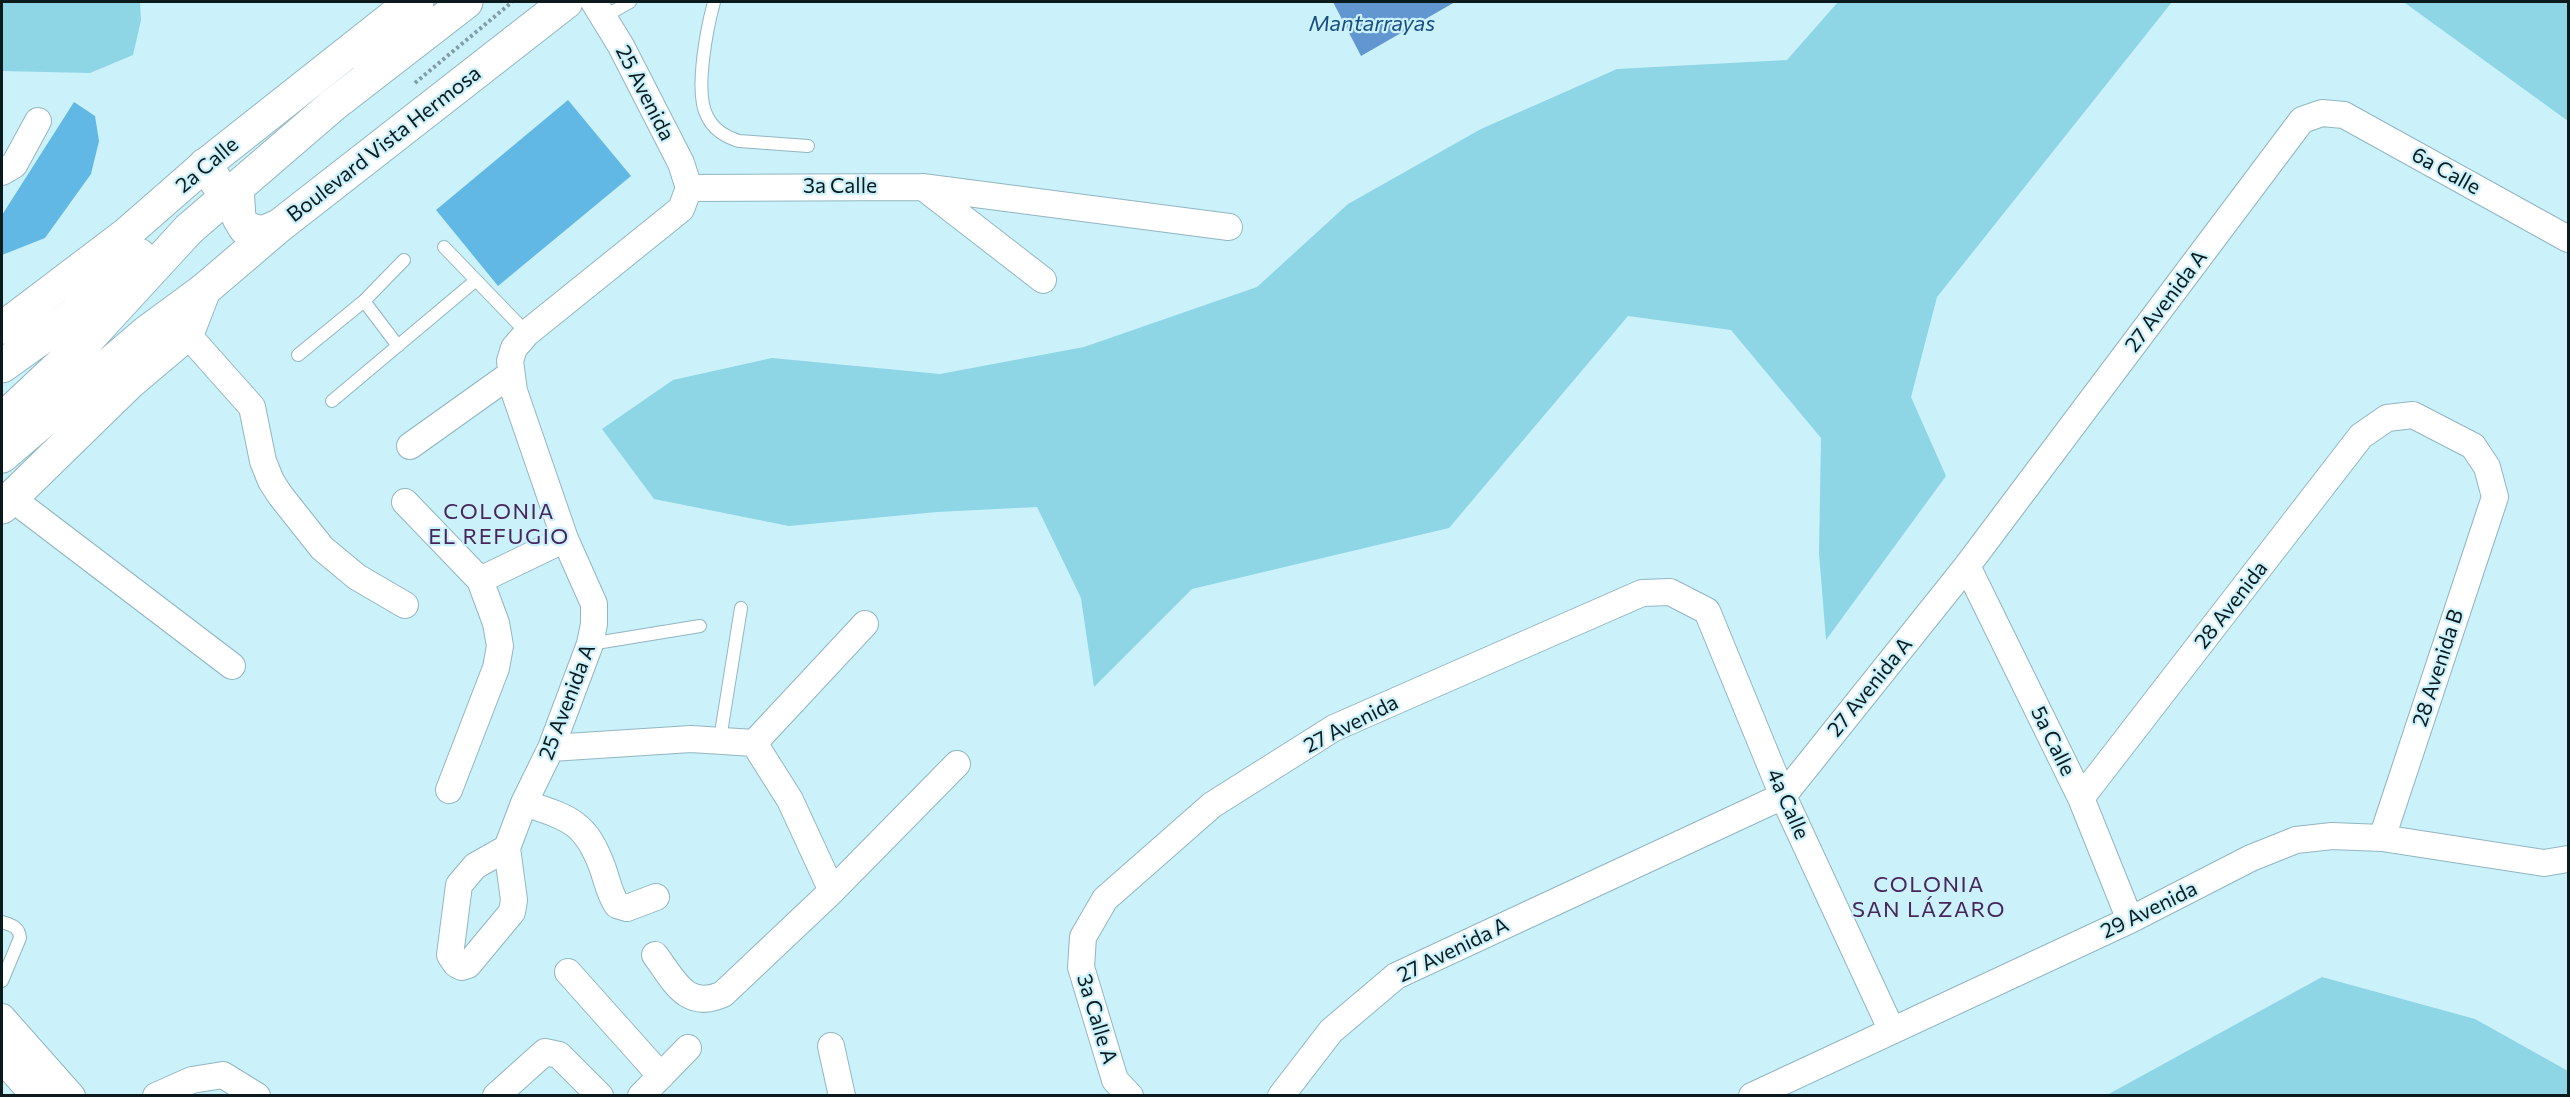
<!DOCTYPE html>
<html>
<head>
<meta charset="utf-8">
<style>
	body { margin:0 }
	#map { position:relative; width:2570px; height:1097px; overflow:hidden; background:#cbf1fb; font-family:Commissioner,sans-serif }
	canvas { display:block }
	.frame { position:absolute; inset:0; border:3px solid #0b1a1d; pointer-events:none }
</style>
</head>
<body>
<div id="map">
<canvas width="2570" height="1097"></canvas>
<div class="frame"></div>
</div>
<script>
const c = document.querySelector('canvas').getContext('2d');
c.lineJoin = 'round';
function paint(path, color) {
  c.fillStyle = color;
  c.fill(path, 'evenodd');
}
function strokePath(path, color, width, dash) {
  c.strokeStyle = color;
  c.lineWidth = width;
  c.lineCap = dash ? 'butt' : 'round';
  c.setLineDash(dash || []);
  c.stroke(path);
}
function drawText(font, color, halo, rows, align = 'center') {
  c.font = font + ' Commissioner,sans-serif';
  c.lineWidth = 4.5;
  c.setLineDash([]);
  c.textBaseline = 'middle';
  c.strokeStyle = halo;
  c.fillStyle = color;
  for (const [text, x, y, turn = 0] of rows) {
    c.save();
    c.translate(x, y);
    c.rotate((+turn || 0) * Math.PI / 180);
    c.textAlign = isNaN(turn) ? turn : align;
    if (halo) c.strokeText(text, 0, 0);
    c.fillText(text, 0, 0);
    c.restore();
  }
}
paint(new Path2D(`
	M2 2H140L141 20 133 55 90 73 2 71Z
	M1838 2H2172L1937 297 1911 397 1946 476 1826 640 1819 553 1821 438 1731 330 1628 316 1449 528 1192 589 1094 687 1081 598 1037 507 937 512 789 526 654 499 602 429 673 380 772 358 940 374 1084 347 1257 287 1348 204 1481 129 1617 69 1787 60Z
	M2400 2H2568V121L2405 3Z
	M2322 977 2475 1019 2568 1071V1095H2107Z`), '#8ed5e5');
paint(new Path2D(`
	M1333 2H1455L1361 56Z`), '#6296d1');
paint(new Path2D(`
	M568 100 631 176 498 286 436 210Z
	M74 102 95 116 99 141 91 174 45 238 2 255V215Z`), '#62b8e4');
const service = new Path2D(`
	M714 2C707 28 694 92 707 116 713 129 726 137 739 141L808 146
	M605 16 630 2
	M444 247 527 333
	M398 346 364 301 404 260
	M298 355 364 301
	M332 401 475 281
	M590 644 700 626
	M720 739 741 608
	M2 922C11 925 19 926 20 938L2 981`);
const minor = new Path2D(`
	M594 2 621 46 681 163 689 188
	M2 172 14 165 38 121
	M923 187 1043 280
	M689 188 922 187 1229 227
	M187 334 252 407 263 461 271 481 280 495 322 548 357 577 405 605
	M410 446 511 374
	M10 497 232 666
	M405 502 480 580 496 623 500 646 496 668 449 790
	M1967 566 2081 798 2130 920
	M480 580 565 539
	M754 743 790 800 832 891
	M551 748 691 739 754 743 865 624
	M2081 798 2361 436 2387 418 2413 415 2473 446 2487 467 2495 497 2382 838
	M524 803C570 818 586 822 603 869 607 881 610 895 617 905L627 908 656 897
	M507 848 475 866 459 885 450 955 456 964 462 967 468 965 512 912 514 900 507 848 524 803 551 748 590 644 594 624V604L565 539 514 391 510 361 514 348 527 333 681 209 689 188
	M655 955C674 980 686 1011 723 994L832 891 957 764
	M568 972 661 1076
	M2 1017 72 1096
	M831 1046 842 1096
	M156 1096 192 1080 223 1075 257 1096
	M496 1096 545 1052 559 1055 600 1096
	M641 1096 688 1048
	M1130 1096 1115 1080 1081 967 1083 937 1105 899 1212 805 1334 728 1642 593 1670 592 1707 611 1783 796 1892 1031
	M1281 1096 1331 1031 1396 976 1783 796 1967 566 2302 120 2322 113 2344 115 2568 239
	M1752 1096 2130 920 2251 858 2296 840 2332 836 2382 838 2544 863 2568 859`);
const tertiary = new Path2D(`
	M2 328 126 234 205 165 401 10`);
const primary = new Path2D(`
	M369 61 417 2
	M205 165 226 196
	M237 187 239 218 245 228 262 233 279 226
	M189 229 333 105 466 2
	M204 290 279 226 566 2`);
const trunk = new Path2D(`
	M2 366 73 315 139 255
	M2 420 86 341 189 229
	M2 456 147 332 204 290
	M2 507 129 383 187 334 204 290
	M2 1054 39 1096`);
strokePath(service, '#91b6bf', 14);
strokePath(minor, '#91b6bf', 28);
strokePath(tertiary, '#91b6bf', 34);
strokePath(primary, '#91b6bf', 35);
strokePath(trunk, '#91b6bf', 35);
strokePath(new Path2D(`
	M415 83 512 2`), '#809da4', 4, [3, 3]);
strokePath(service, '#fff', 12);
strokePath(minor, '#fff', 26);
strokePath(tertiary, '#fff', 32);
strokePath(primary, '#fff', 33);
strokePath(trunk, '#fff', 33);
drawText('21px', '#0b1a1d', '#cbf1fb', [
	["25 Avenida",645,93,63],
	["Boulevard Vista Hermosa",384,144,-38],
	["2a Calle",207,165,-40],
	["6a Calle",2446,171,29],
	["3a Calle",840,186],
	["27 Avenida A",2166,301,-53],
	["28 Avenida",2231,605,-52],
	["28 Avenida B",2438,668,-72],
	["27 Avenida A",1870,687,-51],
	["25 Avenida A",567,702,-69],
	["27 Avenida",1351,724,-27],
	["5a Calle",2053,741,64],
	["4a Calle",1788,804,66],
	["29 Avenida",2149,910,-26],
	["27 Avenida A",1453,950,-26],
	["3a Calle A",1097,1019,73]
]);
drawText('italic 22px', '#174d85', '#cbf1fb', [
	["Mantarrayas",1372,24]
]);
c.letterSpacing = '1.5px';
drawText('22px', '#48265d', '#cbf1fb', [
	["COLONIA",499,512],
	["EL REFUGIO",499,537],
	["COLONIA",1929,885],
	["SAN LÁZARO",1929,910]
]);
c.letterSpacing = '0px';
</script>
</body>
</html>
